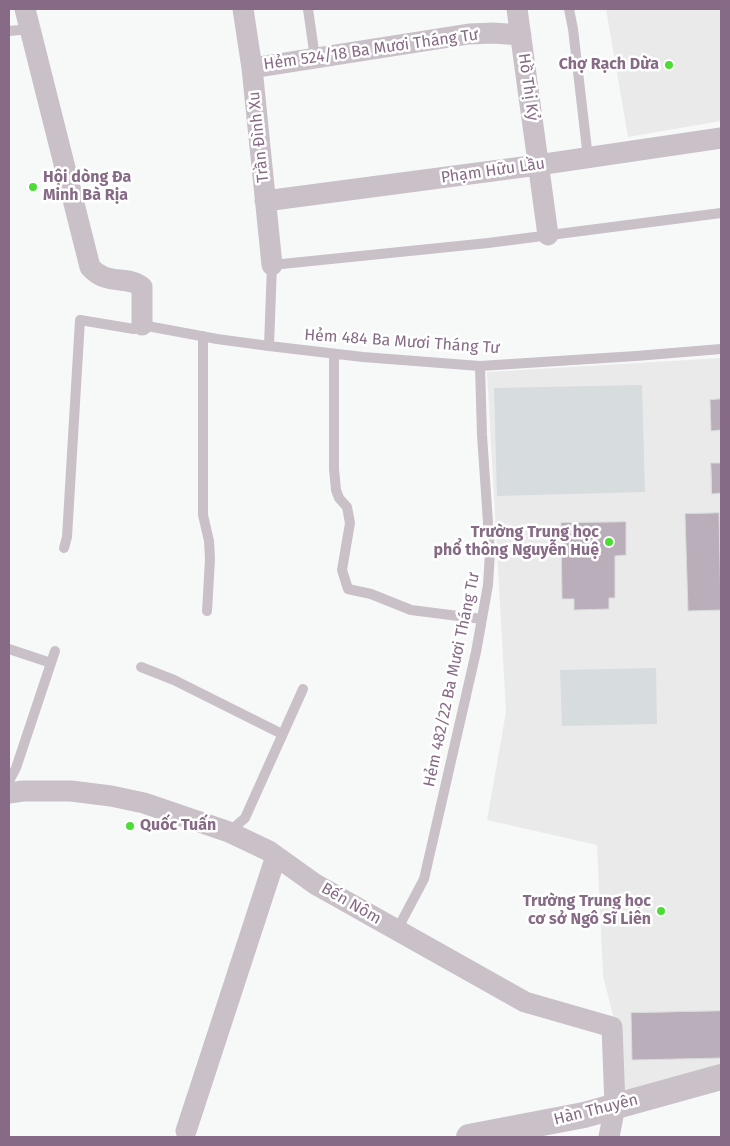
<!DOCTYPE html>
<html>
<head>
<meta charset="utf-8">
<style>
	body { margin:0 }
	#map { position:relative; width:730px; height:1146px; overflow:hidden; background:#f7f9f9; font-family:"Fira Sans",sans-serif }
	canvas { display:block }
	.frame { position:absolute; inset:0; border:10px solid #876a85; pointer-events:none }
</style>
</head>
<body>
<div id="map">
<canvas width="730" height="1146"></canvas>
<div class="frame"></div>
</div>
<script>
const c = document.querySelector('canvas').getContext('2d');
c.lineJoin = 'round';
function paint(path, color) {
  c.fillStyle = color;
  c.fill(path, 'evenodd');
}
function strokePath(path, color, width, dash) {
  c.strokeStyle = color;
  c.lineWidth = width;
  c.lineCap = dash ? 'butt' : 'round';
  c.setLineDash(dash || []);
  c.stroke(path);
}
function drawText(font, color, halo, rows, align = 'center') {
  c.font = font + ' "Fira Sans",sans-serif';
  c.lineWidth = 5;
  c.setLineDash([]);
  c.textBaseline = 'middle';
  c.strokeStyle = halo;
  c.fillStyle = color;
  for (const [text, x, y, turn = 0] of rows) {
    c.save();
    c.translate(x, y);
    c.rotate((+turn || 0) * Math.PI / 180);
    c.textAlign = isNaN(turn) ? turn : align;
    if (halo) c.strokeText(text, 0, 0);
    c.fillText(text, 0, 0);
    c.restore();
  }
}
paint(new Path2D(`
	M606 9H721V121L628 137Z
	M721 358V1071L623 1092 617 1031 603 976 597 845 487 820 506 712 487 372Z`), '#eaeaeb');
paint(new Path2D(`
	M642 385 645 492 497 496 494 388Z
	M656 668 657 724 562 726 560 670Z`), '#d7dcde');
const building = new Path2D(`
	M721 399V430L711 431 710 400Z
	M711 463H721V493L712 494Z
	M719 513 721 610 688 611 685 514Z
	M626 522V555L615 556V598H609V609L574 610V599H562L561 523Z
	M721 1011V1058L632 1060 631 1013Z`);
paint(building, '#bbaebb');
strokePath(building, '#d9dbdb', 1);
strokePath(new Path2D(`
	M308 9 315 58
	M569 9 573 29 588 158
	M9 31 30 29
	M203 336V515L209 541 210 559 207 611
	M269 346 272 265 488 243 721 213
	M334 354V469L336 490 339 498 347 507 350 523 342 570 348 589 371 594 411 610 482 619
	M64 548 67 537 80 320 134 329 142 325 217 339 269 346 363 357 480 366 636 356 721 349
	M9 649 51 663
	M141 667 174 680 282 734
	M9 781 16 768 55 651
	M229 832 245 818 303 689
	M397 930 424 879 476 652 488 585 490 552 482 435 480 366`), '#c9c0c8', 10);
strokePath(new Path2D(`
	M25 9 90 267C106 286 128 275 142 287V325
	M243 9 252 68 272 265
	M517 9 548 235
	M252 68 469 34 493 33 521 35
	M265 201 538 165 721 138
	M9 793 23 791H71L111 796 144 803 229 832 269 851 315 884 525 1002 612 1027 615 1106 609 1137
	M186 1131 276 856`), '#c9c0c8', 21);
strokePath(new Path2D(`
	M469 1137 584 1115 721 1077`), '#c9c0c8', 26);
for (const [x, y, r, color] of [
	[669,65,5,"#4bdd34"],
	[33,187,5,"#4bdd34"],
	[609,542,5,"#4bdd34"],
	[130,826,5,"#4bdd34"],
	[661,911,5,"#4bdd34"]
]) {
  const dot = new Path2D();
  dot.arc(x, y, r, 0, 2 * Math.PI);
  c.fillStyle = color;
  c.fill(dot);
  strokePath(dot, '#fff', 2);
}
drawText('16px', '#876a85', '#fff', [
	["Hẻm 524/18 Ba Mươi Tháng Tư",371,50,-8],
	["Hồ Thị Kỷ",528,87,82],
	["Trần Đình Xu",259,137,-96],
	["Phạm Hữu Lầu",493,171,-8],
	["Hẻm 484 Ba Mươi Tháng Tư",402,342,4],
	["Hẻm 482/22 Ba Mươi Tháng Tư",452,680,-78],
	["Bến Nôm",351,904,30],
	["Hàn Thuyên",596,1110,-14]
]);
drawText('bold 16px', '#876a85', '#fff', [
	["Chợ Rạch Dừa",659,65],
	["Hội dòng Đa",43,178,"left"],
	["Minh Bà Rịa",43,196,"left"],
	["Trường Trung học",599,533],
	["phổ thông Nguyễn Huệ",599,551],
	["Quốc Tuấn",140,826,"left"],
	["Trường Trung học",651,902],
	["cơ sở Ngô Sĩ Liên",651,920]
], 'right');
</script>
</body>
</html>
